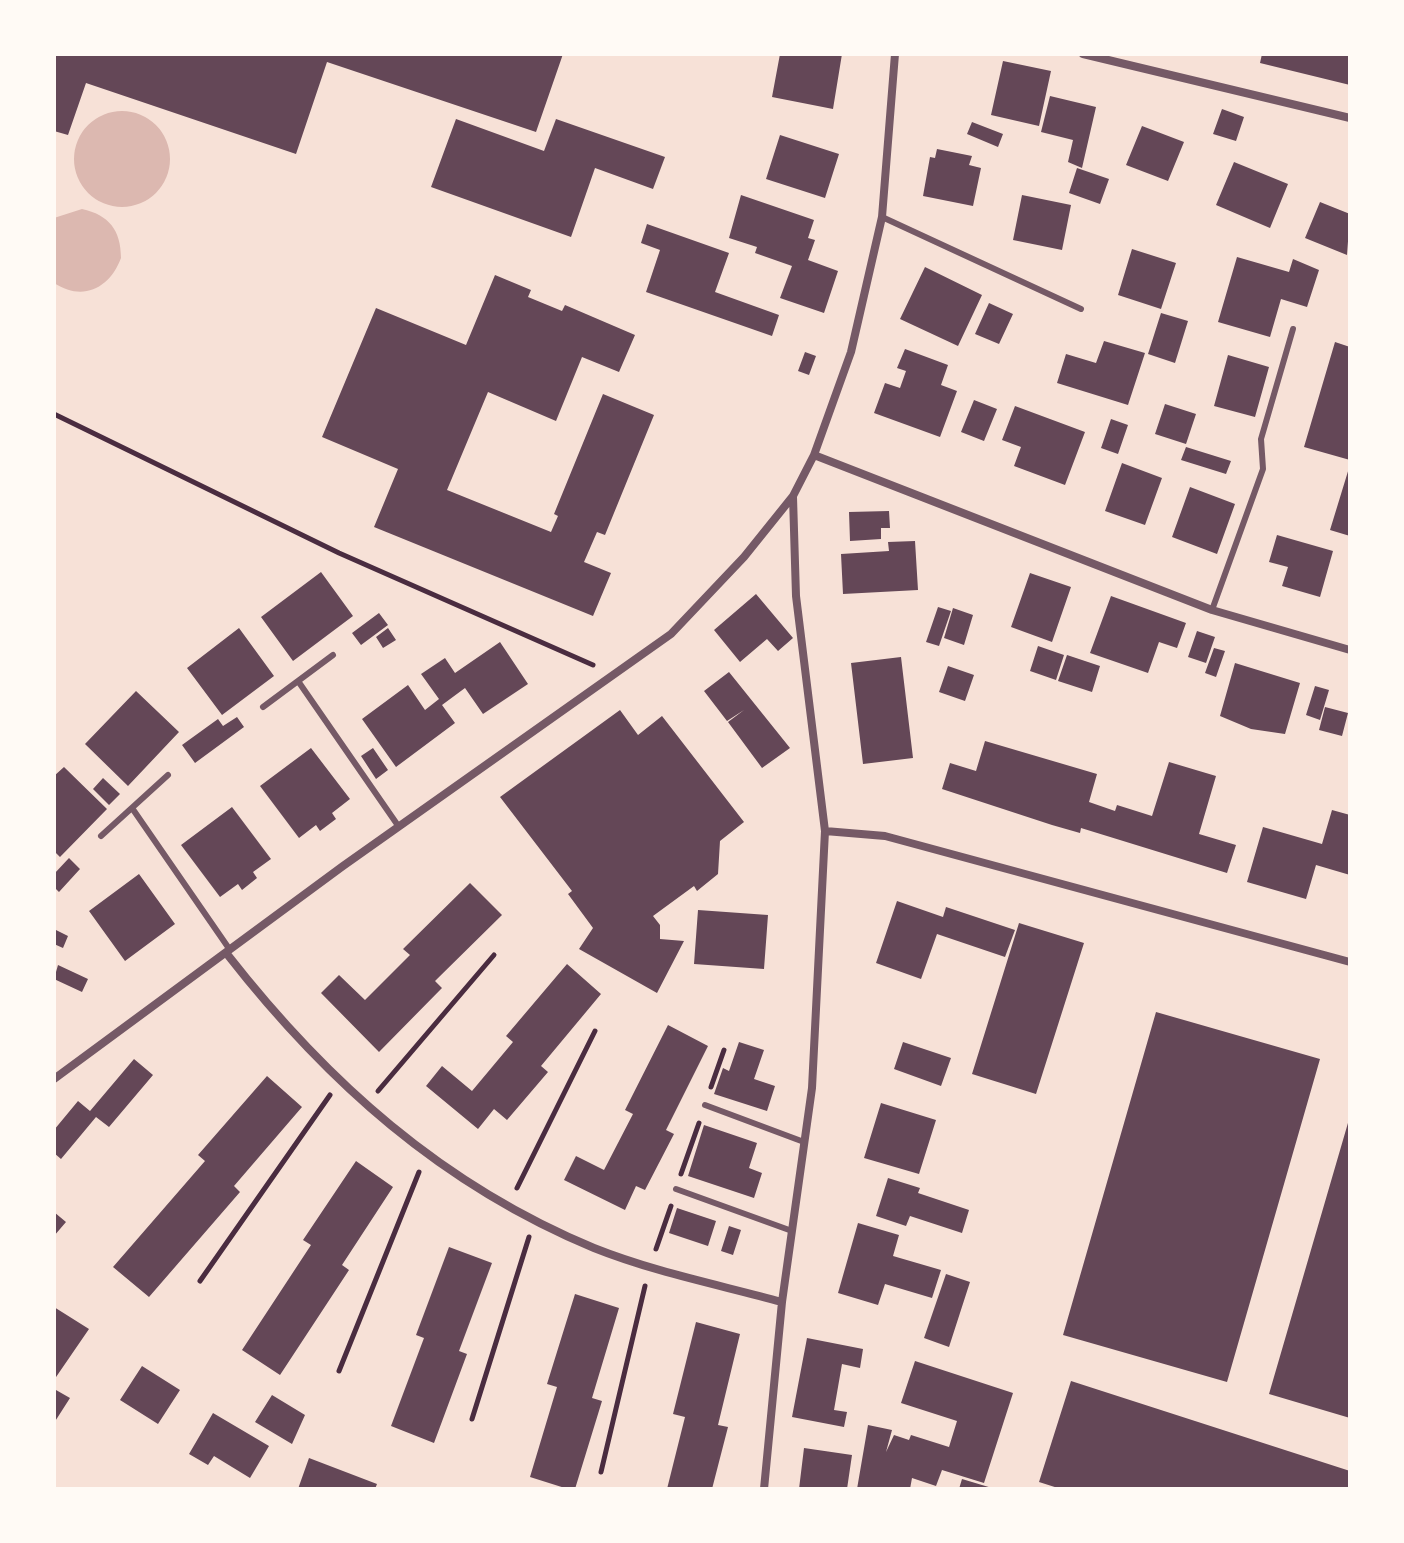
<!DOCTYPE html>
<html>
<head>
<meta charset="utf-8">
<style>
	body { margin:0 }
	#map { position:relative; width:1404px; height:1543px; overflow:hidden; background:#f7e1d7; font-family:"Fira Sans Condensed",sans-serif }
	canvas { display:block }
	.frame { position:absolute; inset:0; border:56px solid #fffaf5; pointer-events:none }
</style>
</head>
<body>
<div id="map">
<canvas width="1404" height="1543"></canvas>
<div class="frame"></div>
</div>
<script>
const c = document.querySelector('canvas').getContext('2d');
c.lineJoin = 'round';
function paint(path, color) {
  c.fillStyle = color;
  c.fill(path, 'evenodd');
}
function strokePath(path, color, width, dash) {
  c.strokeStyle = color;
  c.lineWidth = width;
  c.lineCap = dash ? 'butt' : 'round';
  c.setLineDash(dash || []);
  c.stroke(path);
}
paint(new Path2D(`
	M74 159a48 48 0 1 1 96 0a48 48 0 1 1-96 0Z
	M82 209C109 215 121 230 121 258 110 288 83 302 54 283V218Z`), '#dcb8b0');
paint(new Path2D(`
	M54 54H563L536 132 327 62 296 154 86 83 68 135 54 131Z
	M780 54H842L833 109 772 97Z
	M1262 54H1350V85L1260 63Z
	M1003 61 1051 71 1039 126 991 115Z
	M1050 96 1096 107 1082 168 1068 162 1073 140 1041 132Z
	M1222 109 1244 117 1236 141 1213 134Z
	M456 119 544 151 556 119 665 157 653 189 595 168 571 237 431 187Z
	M972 122 1003 134 998 147 967 134Z
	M1142 126 1184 142 1168 181 1126 165Z
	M780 135 839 154 825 198 766 179Z
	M937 149 972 156 969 165 981 168 973 206 923 196 930 157 935 158Z
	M1234 162 1288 184 1270 228 1216 205Z
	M1077 168 1109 179 1100 204 1069 193Z
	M741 195 814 220 808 238 815 240 808 260 838 271 824 313 780 298 792 266 755 253 757 247 729 238Z
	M1022 195 1071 205 1062 250 1013 240Z
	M1320 202 1350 214 1347 255 1305 238Z
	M647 224 729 253 715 292 779 315 772 336 646 292 660 250 641 243Z
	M1132 249 1176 263 1161 309 1118 295Z
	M1237 257 1289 272 1293 259 1319 270 1307 307 1281 299 1270 337 1218 322Z
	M925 267 982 295 958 346 900 319Z
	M495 275 531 290 528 297 562 311 565 305 635 335 619 372 582 357 556 421 488 392 447 490 551 532 558 516 554 514 603 394 654 415 605 535 597 532 584 562 611 573 593 616 374 527 398 469 322 437 376 308 466 345Z
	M989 303 1013 314 999 344 975 334Z
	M1161 313 1188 321 1175 363 1148 354Z
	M1104 341 1145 353 1128 405 1057 383 1066 354 1096 363Z
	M1335 342 1350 347V460L1304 447Z
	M905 349 948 365 941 385 957 391 940 437 874 413 885 383 900 388 906 371 897 368Z
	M805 352 816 356 809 375 798 371Z
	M1228 355 1269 367 1255 417 1214 406Z
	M974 400 997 409 984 441 961 432Z
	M1165 404 1196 414 1186 444 1155 434Z
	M1015 406 1085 432 1065 485 1014 466 1021 447 1002 440Z
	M1111 419 1128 425 1118 454 1101 448Z
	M1186 447 1231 461 1226 474 1181 460Z
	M1122 463 1162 478 1145 525 1105 511Z
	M1349 468H1350V536L1330 530Z
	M1190 487 1235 504 1217 554 1172 537Z
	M889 511 890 528H881V539L850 541 849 512Z
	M1277 535 1333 551 1320 597 1282 586 1288 567 1269 562Z
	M915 541 918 590 843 594 841 554 889 551 888 542Z
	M321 572 353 616 293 661 261 617Z
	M1030 573 1071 587 1052 642 1011 627Z
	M756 594 793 638 778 651 767 639 740 662 714 630Z
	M1111 596 1186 623 1177 648 1159 642 1148 673 1090 653Z
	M938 607 951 611 939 646 926 642Z
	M953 608 973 615 964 645 944 638Z
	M379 613 388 625 361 645 352 633Z
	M239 628 274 676 222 715 187 668Z
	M388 628 396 640 383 648 376 637Z
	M1197 631 1215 637 1206 663 1188 657Z
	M500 642 528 684 483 714 465 688 442 705 455 723 396 767 362 719 408 685 425 710 439 699 421 674 445 658 455 673Z
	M1038 646 1064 655 1056 680 1030 671Z
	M1214 648 1225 651 1216 677 1205 673Z
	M1067 655 1100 666 1092 692 1058 681Z
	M901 657 913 758 863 764 851 663Z
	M1235 663 1300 683 1285 734 1251 729 1220 716Z
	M948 666 974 675 965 701 939 692Z
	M729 672 790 748 762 768 728 722 744 710 727 721 704 691Z
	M1315 686 1329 690 1320 720 1306 715Z
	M136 691 179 732 128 786 85 744Z
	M1325 707 1348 713 1342 736 1319 730Z
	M620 710 638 735 662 716 744 822 720 841 718 874 697 891 694 886 653 916 660 925V939L684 941 657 993 579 949 593 928 568 894 572 891 500 797Z
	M237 717 244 727 195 763 182 745 218 719 223 726Z
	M985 741 1097 774 1089 802 1115 811 1117 805 1152 816 1169 762 1216 776 1199 834 1236 845 1227 873 1081 828 1080 833 1052 825 942 789 950 763 976 771Z
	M311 748 350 799 332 813 336 819 320 831 316 825 299 838 260 786Z
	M373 748 388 770 376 779 361 756Z
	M64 767 107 809 60 857 54 851V776Z
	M103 778 120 794 109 805 93 789Z
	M232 807 271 859 253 872 257 878 242 890 238 884 220 897 181 845Z
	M1332 810 1350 815V875L1316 865 1306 899 1247 882 1263 827 1322 844Z
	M69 858 80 869 59 892 54 887V874Z
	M139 874 175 924 125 961 89 911Z
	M470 883 502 915 435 981 442 988 379 1052 321 993 339 975 365 1000 410 955 403 949Z
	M897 901 943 917 946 907 1015 930 1005 957 937 934 921 979 876 963Z
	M698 910 768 915 764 969 694 964Z
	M1019 923 1084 943 1036 1094 972 1074Z
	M54 929 68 936 63 948 54 944Z
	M567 964 601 994 541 1066 548 1072 507 1120 494 1109 478 1129 426 1086 442 1066 472 1091 513 1042 506 1036Z
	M58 965 88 979 82 992 54 979Z
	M1156 1012 1320 1059 1227 1382 1063 1335Z
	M668 1025 708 1046 666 1130 674 1134 645 1190 636 1186 625 1210 564 1180 576 1156 604 1170 633 1114 625 1110Z
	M739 1042 764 1050 754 1079 775 1086 767 1111 714 1094 723 1068 729 1071Z
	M903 1042 951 1058 941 1086 894 1069Z
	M134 1059 153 1075 109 1127 96 1117 61 1159 54 1153V1130L78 1101 90 1111Z
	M267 1076 302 1107 234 1186 240 1192 149 1297 113 1267 205 1161 198 1155Z
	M881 1103 936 1120 919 1174 864 1158Z
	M1350 1116V1418L1269 1394Z
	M704 1125 757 1143 749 1168 762 1173 754 1198 688 1176Z
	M356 1161 393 1187 342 1265 349 1270 280 1375 242 1350 311 1245 303 1240Z
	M888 1178 920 1188 918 1193 969 1210 962 1233 910 1216 906 1226 876 1216Z
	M677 1208 716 1221 708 1246 669 1233Z
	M54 1212 66 1222 54 1236Z
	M858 1223 899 1235 893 1256 941 1270 932 1298 885 1284 878 1305 838 1293Z
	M729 1226 741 1230 733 1255 721 1251Z
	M449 1247 492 1263 459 1351 467 1354 434 1443 391 1426 424 1338 416 1335Z
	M946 1274 970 1282 949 1347 924 1338Z
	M575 1294 619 1308 592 1398 602 1401 575 1489H568L530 1477 557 1387 547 1384Z
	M54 1307 89 1329 54 1380 55 1356Z
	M696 1322 740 1334 718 1425 728 1427 712 1489H667L685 1417 673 1414Z
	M807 1338 863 1349 860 1368 842 1364 834 1410 847 1412 844 1427 792 1417Z
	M915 1361 1013 1393 984 1483 942 1470 936 1486 912 1478 910 1489H857L868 1425 892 1430 886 1452 894 1435 909 1440 911 1435 949 1447 957 1421 901 1403Z
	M142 1366 180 1390 158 1424 120 1400Z
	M1071 1381 1350 1471V1489H1061L1039 1482Z
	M56 1390 70 1398 54 1423V1393Z
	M272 1395 305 1415 292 1444 255 1422Z
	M213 1413 269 1446 250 1478 214 1456 208 1465 189 1454Z
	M804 1448 852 1455 847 1489H799Z
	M309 1458 377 1484 375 1489H298Z
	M962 1479 992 1488V1489H959Z`), '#644757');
strokePath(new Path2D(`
	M54 414 339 553 593 665
	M711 1087 724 1050
	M378 1091 494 955
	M681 1174 699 1123
	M517 1188 595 1031
	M656 1249 671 1206
	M200 1281 330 1095
	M339 1371 419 1172
	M472 1419 529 1237
	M601 1472 645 1286`), '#4a2c40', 5);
strokePath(new Path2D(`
	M882 217 1081 309
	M1212 610 1263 469 1261 439 1293 329
	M298 681 399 827
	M263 707 333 655
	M132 808 230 950
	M101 836 168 775
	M705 1105 804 1142
	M676 1189 792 1231`), '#755966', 6);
strokePath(new Path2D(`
	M1083 54 1350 118
	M814 455 1212 610 1350 650
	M825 831 885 836 1350 962
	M227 954C327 1082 442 1185 594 1248 654 1272 720 1285 782 1302
	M54 1079 343 866 671 634 744 557 793 496 814 455 851 352 882 217 895 54
	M764 1489 782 1302 812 1088 825 831 796 596 793 497`), '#755966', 8);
</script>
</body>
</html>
